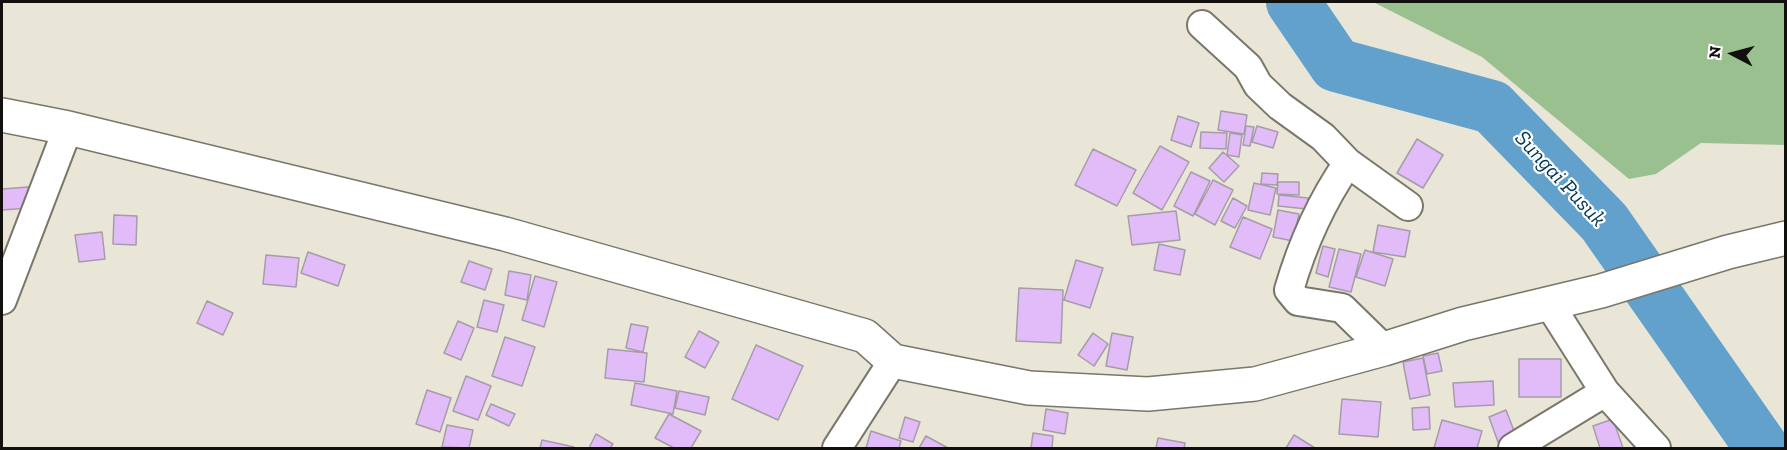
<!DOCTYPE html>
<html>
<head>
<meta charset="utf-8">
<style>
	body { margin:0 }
	#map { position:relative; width:1787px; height:450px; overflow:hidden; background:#e9e6d8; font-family:"Zilla Slab",serif }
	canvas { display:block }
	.frame { position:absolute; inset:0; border:3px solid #11100c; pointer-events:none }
	.north { position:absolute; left:1703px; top:24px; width:60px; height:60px; -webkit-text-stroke:4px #fff; paint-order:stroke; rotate:276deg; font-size:16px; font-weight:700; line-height:24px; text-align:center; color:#11100c }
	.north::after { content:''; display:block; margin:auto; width:21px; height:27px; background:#11100c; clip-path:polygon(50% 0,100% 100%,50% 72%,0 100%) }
</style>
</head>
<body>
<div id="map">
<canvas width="1787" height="450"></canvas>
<div class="frame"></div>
<div class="north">N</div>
</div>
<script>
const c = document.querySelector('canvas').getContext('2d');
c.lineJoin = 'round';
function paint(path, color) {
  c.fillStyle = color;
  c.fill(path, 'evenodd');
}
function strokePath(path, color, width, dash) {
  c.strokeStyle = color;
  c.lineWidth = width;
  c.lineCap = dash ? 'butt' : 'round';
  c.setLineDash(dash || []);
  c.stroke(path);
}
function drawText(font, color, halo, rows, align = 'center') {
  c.font = font + ' "Zilla Slab",serif';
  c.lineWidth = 4.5;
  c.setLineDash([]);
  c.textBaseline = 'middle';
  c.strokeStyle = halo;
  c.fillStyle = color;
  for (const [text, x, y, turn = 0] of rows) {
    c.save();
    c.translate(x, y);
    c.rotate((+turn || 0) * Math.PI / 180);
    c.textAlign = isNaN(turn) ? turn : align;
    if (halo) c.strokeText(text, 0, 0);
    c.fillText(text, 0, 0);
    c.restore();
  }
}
paint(new Path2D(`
	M1373 2H1785V145L1701 143 1656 174 1629 179 1482 57Z`), '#9bc08f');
strokePath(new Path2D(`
	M1293 2 1336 65 1492 107 1604 222 1762 448`), '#61a1cc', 54);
const building = new Path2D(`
	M1221 111 1247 115 1244 134 1218 130Z
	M1178 116 1199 123 1191 147 1171 140Z
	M1246 126 1254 127 1250 146 1243 145Z
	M1257 126 1278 132 1273 148 1252 142Z
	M1201 132 1227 133 1226 149 1200 148Z
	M1230 133 1242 135 1239 157 1227 155Z
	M1417 139 1443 155 1423 188 1397 173Z
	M1160 146 1189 162 1162 210 1133 193Z
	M1093 149 1136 170 1117 206 1075 185Z
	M1223 152 1239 166 1224 182 1209 168Z
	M1191 172 1210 181 1193 216 1174 206Z
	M1262 173 1278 174 1277 185 1261 184Z
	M1213 180 1233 190 1215 225 1195 214Z
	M1278 182H1299V195L1277 194Z
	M1254 183 1276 188 1270 215 1248 210Z
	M28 187 30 208 2 210V189Z
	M1279 195 1308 198 1307 209 1278 206Z
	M1233 198 1247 206 1235 228 1221 221Z
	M1278 210 1299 214 1293 241 1273 237Z
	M1176 211 1180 240 1132 245 1128 216Z
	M114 215 137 216 136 245 113 244Z
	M1243 217 1272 229 1260 259 1230 247Z
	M1378 225 1410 231 1405 257 1373 252Z
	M102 232 105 259 79 262 75 235Z
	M1159 244 1185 250 1180 275 1154 270Z
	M1323 246 1335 249 1328 277 1316 273Z
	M1339 249 1361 254 1351 292 1329 287Z
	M1365 250 1393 259 1385 286 1356 277Z
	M308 252 345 265 338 286 301 273Z
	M266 255 299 258 296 287 263 284Z
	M1076 260 1103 268 1090 308 1064 300Z
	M469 261 492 269 485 290 461 282Z
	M509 271 531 275 527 300 505 295Z
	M535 276 557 282 544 327 522 320Z
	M1019 288 1063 290 1061 343 1016 341Z
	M484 300 504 305 497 332 477 327Z
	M207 301 233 313 223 335 197 323Z
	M458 321 474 328 461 360 444 353Z
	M631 324 648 327 643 352 626 348Z
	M699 331 719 342 705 368 685 357Z
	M1093 333 1108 344 1094 366 1078 355Z
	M1112 333 1133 337 1127 370 1106 366Z
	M505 337 535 347 522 386 492 376Z
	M756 345 803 366 778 420 732 399Z
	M608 349 647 353 644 382 605 378Z
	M1438 353 1442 371 1427 374 1423 356Z
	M1423 358 1430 395 1410 399 1403 362Z
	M1519 359H1561V397H1519Z
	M466 376 491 386 478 420 453 411Z
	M1493 381 1494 405 1455 407 1453 383Z
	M635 383 677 391 673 414 631 405Z
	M427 390 451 398 440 432 416 424Z
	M679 391 709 397 705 415 675 408Z
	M1342 399 1381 402 1378 437 1339 434Z
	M491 404 515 414 509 426 486 415Z
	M1429 407 1430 429 1413 430 1412 408Z
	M1046 409 1068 413 1065 434 1043 430Z
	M1506 410 1516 436 1498 442 1489 417Z
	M669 414 701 431 691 448H674L655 438Z
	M905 417 920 422 913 442 899 438Z
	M1613 419 1623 448H1600L1593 426Z
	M1442 420 1482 431 1477 448H1434Z
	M447 425 473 430 469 448 442 447Z
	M871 431 901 441 899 448H866Z
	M1033 433 1053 436 1052 448H1031Z
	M596 434 613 444 610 448H589Z
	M1294 435 1315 448H1286Z
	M926 436 948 448H919Z
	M1158 438 1185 443 1184 448H1156Z
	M542 440 574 447V448H540Z`);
paint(building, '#e2bcf8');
strokePath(building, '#a49da8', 1.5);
const minor = new Path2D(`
	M1202 25 1248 67 1258 85 1280 106 1323 137 1348 163C1321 202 1302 245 1289 290L1298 301 1342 308 1384 349
	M1348 163 1408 206
	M2 300 68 128
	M1548 302 1605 392 1656 448
	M837 448 893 361
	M1513 448 1605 392`);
const major = new Path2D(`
	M2 115 68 128 505 234 865 336 893 361 1029 388 1148 394 1255 384 1384 349 1463 324 1601 291 1728 252 1786 238`);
strokePath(minor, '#79766a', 32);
strokePath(major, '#79766a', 36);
strokePath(minor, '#fff', 28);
strokePath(major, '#fff', 33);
drawText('italic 22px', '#003753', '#fff', [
	["Sungai Pusuk",1560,179,47]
]);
</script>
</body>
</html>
